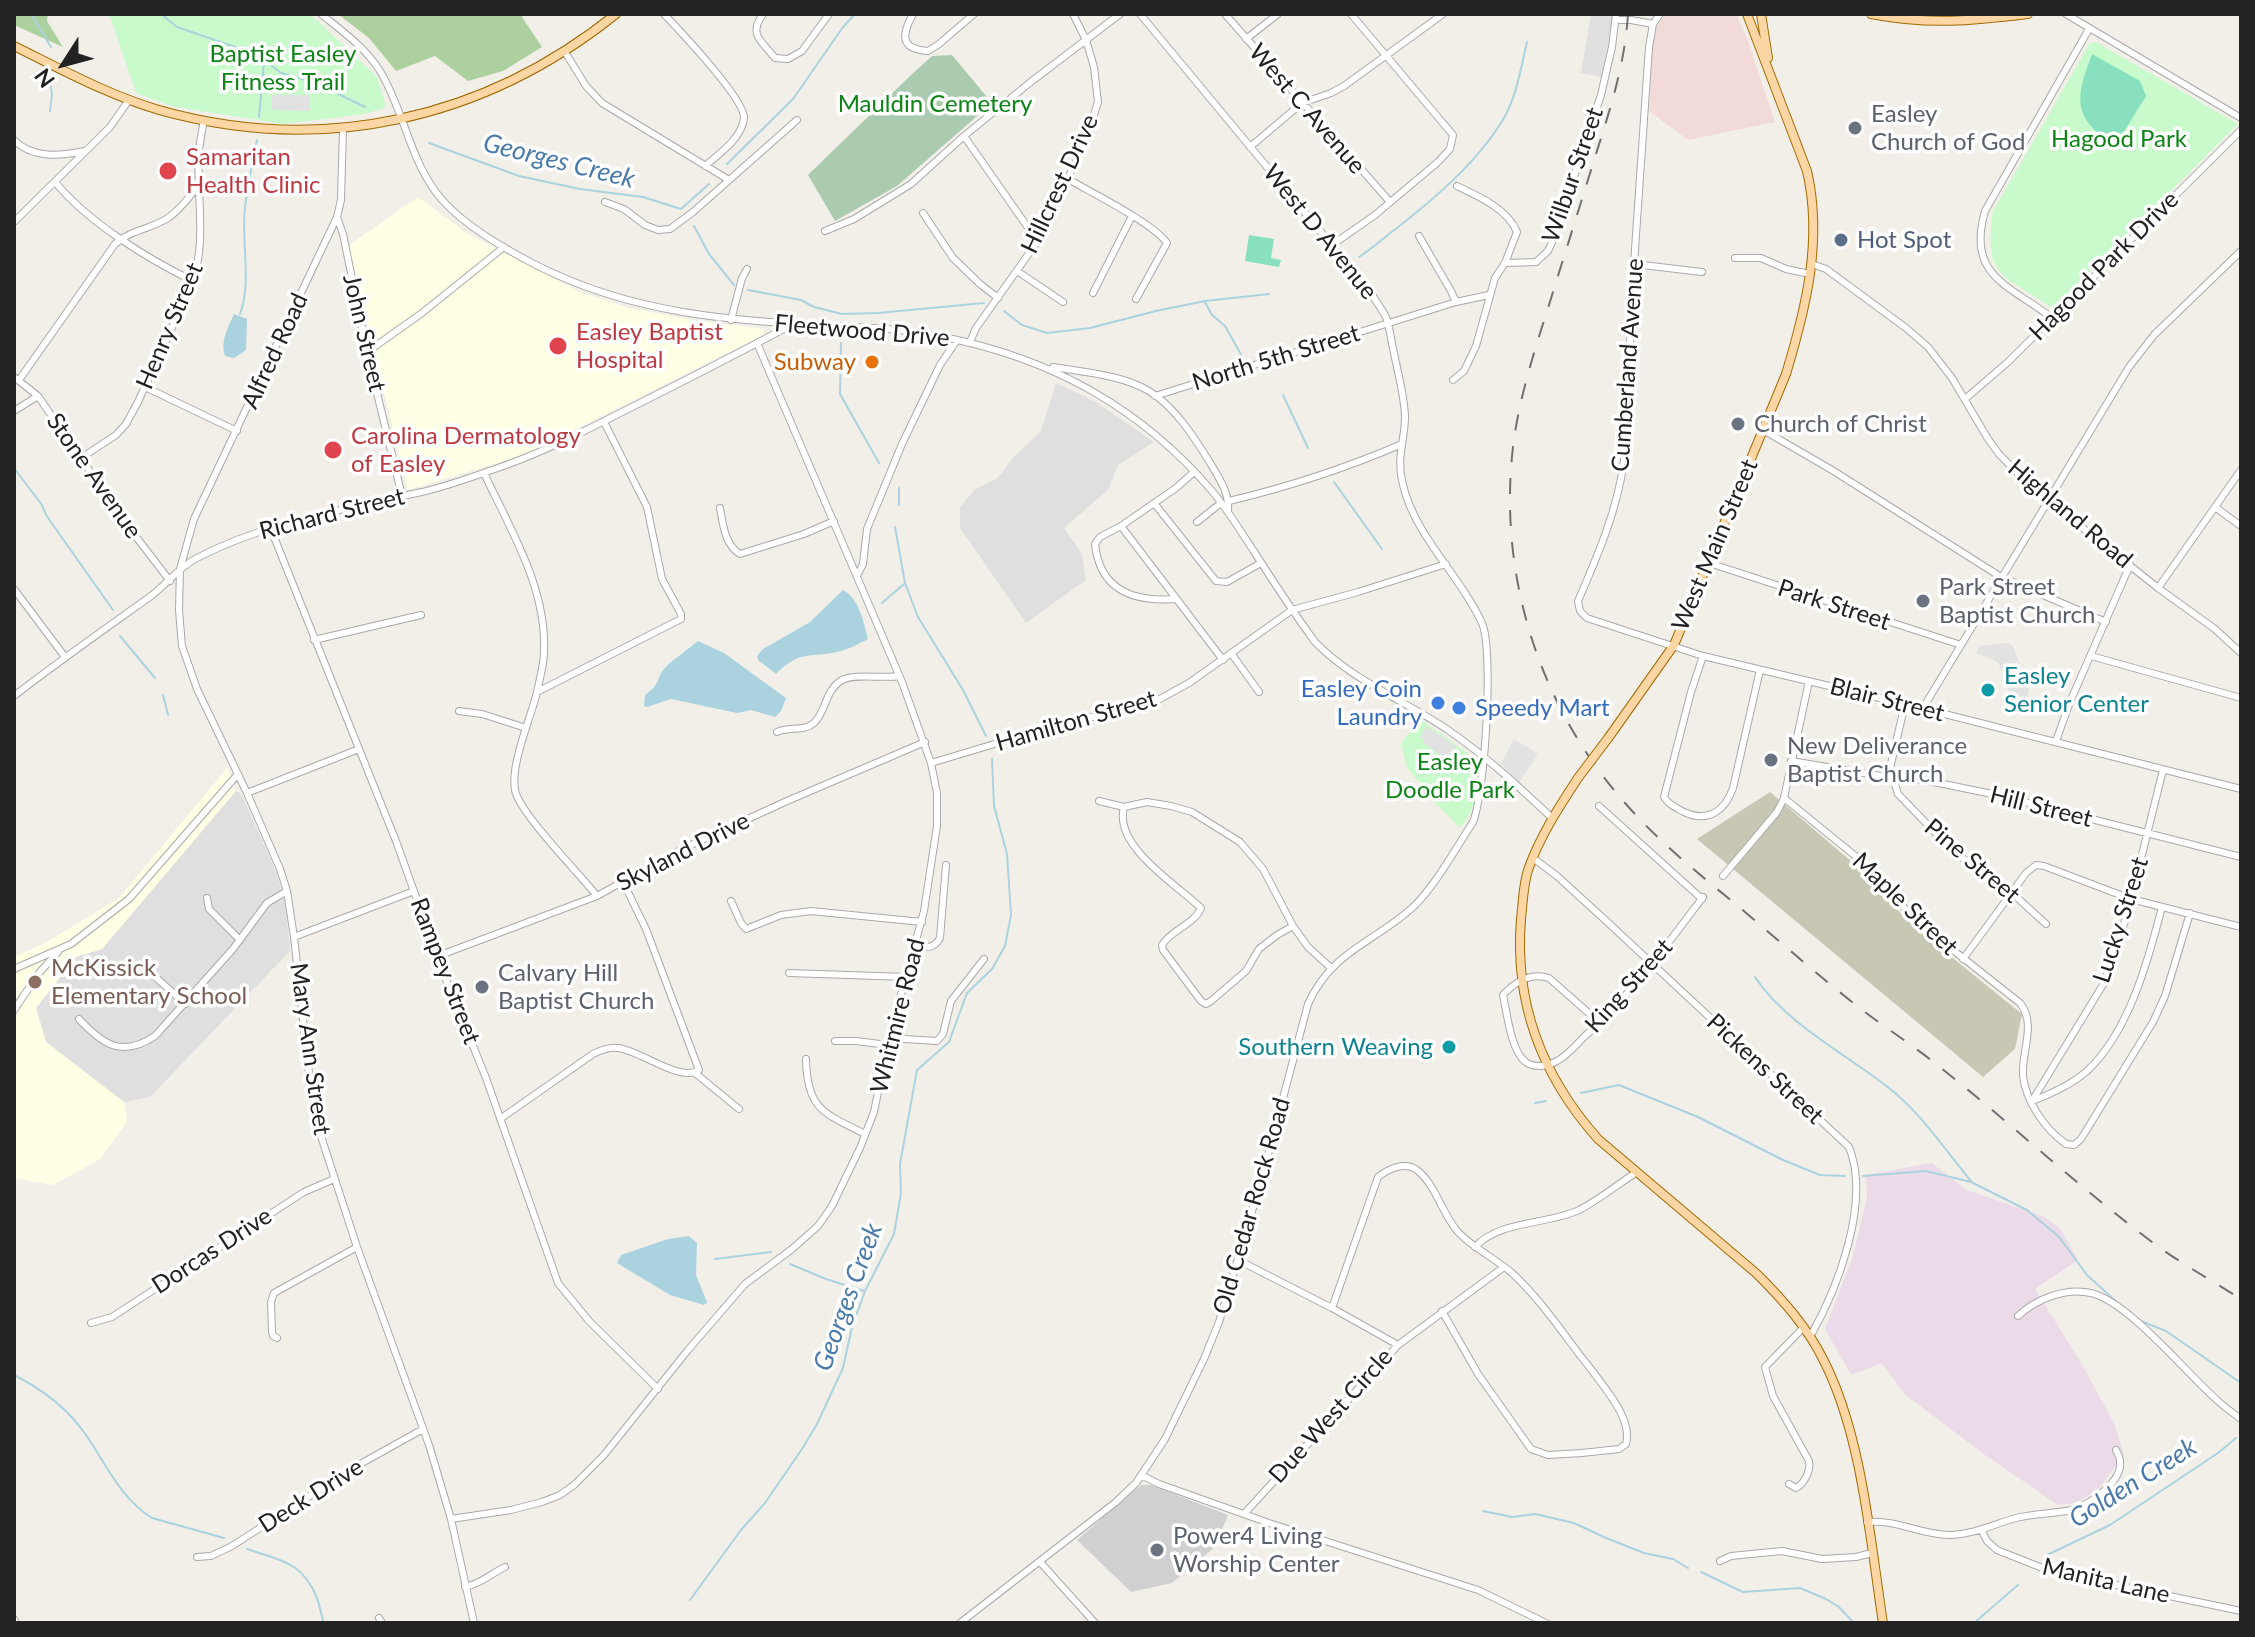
<!DOCTYPE html>
<html>
<head>
<meta charset="utf-8">
<style>
	body { margin:0 }
	#map { position:relative; width:2255px; height:1637px; overflow:hidden; background:#f2efe9; font-family:Lato,sans-serif }
	canvas { display:block }
	.frame { position:absolute; inset:0; border:16px solid #222; pointer-events:none }
	.north { position:absolute; left:24px; top:24px; width:80px; height:80px; -webkit-text-stroke:6px #fff; paint-order:stroke; rotate:234deg; font-size:22px; font-weight:700; line-height:32px; text-align:center; color:#222 }
	.north::after { content:''; display:block; margin:auto; width:28px; height:36px; background:#222; clip-path:polygon(50% 0,100% 100%,50% 72%,0 100%) }
</style>
</head>
<body>
<div id="map">
<canvas width="2255" height="1637"></canvas>
<div class="frame"></div>
<div class="north">N</div>
</div>
<script>
const c = document.querySelector('canvas').getContext('2d');
c.lineJoin = 'round';
function paint(path, color) {
  c.fillStyle = color;
  c.fill(path, 'evenodd');
}
function strokePath(path, color, width, dash) {
  c.strokeStyle = color;
  c.lineWidth = width;
  c.lineCap = dash ? 'butt' : 'round';
  c.setLineDash(dash || []);
  c.stroke(path);
}
function drawText(font, color, halo, rows, align = 'center') {
  c.font = font + ' Lato,sans-serif';
  c.lineWidth = 7;
  c.setLineDash([]);
  c.textBaseline = 'middle';
  c.strokeStyle = halo;
  c.fillStyle = color;
  for (const [text, x, y, turn = 0] of rows) {
    c.save();
    c.translate(x, y);
    c.rotate((+turn || 0) * Math.PI / 180);
    c.textAlign = isNaN(turn) ? turn : align;
    if (halo) c.strokeText(text, 0, 0);
    c.fillText(text, 0, 0);
    c.restore();
  }
}
paint(new Path2D(`
	M1591 14H1613L1602 77 1581 73Z
	M1056 383 1096 402 1154 442 1118 465 1108 490 1064 528 1082 554 1086 580 1026 623 960 528V507L975 489 998 478 1012 459 1041 431Z
	M235 792H239L244 800 277 874 286 907 290 951 150 1097 124 1102 46 1042 36 1008 76 957 102 949Z`), '#e0dfdf');
paint(new Path2D(`
	M1666 14H1736L1748 41 1775 122 1688 140 1649 111 1652 45 1657 26Z`), '#f2dad9');
paint(new Path2D(`
	M1932 1163 1967 1190 2042 1216 2059 1227 2078 1260 2035 1289 2080 1361 2114 1423 2124 1455 2097 1491 2074 1503 2058 1505 1985 1455 1903 1393 1882 1363 1851 1375 1825 1329 1853 1256 1867 1197 1866 1175Z`), '#ebdbe8');
paint(new Path2D(`
	M418 197 466 233 580 292 629 308 692 320 764 329 763 335 524 455 408 490 348 246Z
	M228 767 235 792 102 949 76 957 36 1008 46 1042 124 1102 127 1122 100 1159 53 1185 14 1178V957L45 943 119 898Z`), '#ffffe5');
paint(new Path2D(`
	M1141 1485H1151L1228 1515 1215 1547 1172 1583 1131 1592 1077 1540Z`), '#d0d0d0');
paint(new Path2D(`
	M1770 792 1852 862 1913 926 2022 1014 2015 1049 1983 1077 1697 839Z`), '#c7c7b4');
paint(new Path2D(`
	M14 14H48L47 21 63 47 14 25Z
	M338 14H524L522 17 542 47 503 71 468 81 435 56 396 71 369 38Z`), '#add19e');
paint(new Path2D(`
	M952 55 992 103 897 186 835 221 808 175 911 75 932 56Z`), '#aacbaf');
paint(new Path2D(`
	M109 14H310L377 77 386 107 365 114 283 124 175 107 136 93Z
	M2096 42 2238 124 2053 308C2003 275 1983 278 1993 211L2090 43Z
	M1420 719 1480 762C1478 787 1477 808 1460 828L1434 802 1407 767 1401 743Z`), '#c8facc');
paint(new Path2D(`
	M2092 54 2140 81 2146 96 2115 146C2072 117 2075 99 2092 54Z
	M1249 235 1274 239 1271 258 1281 260 1279 267 1245 261Z`), '#88e0be');
paint(new Path2D(`
	M272 95H309V111L272 110Z
	M2008 643 2013 646 2029 689 2026 702 2013 703 1998 662 1976 653 1979 646Z
	M1426 726 1457 747 1454 751 1458 755 1455 758 1451 756 1448 760 1423 743V739L1420 737Z
	M1514 739 1538 754 1519 783 1501 764Z`), '#e2e2e2');
paint(new Path2D(`
	M234 314 247 319 246 350 234 358 225 356C220 341 228 328 234 314Z
	M843 590C859 598 864 623 868 639 858 644 848 650 837 652 808 658 800 650 776 674L758 660 757 656 763 649 810 622Z
	M698 641 724 653 786 698 781 711 775 717 751 710 737 713 671 699 647 707 644 706 645 695C662 683 655 679 665 668 674 658 688 650 698 641Z
	M689 1236 697 1243 696 1275 707 1302 704 1305 670 1295 617 1263 621 1255 668 1239Z`), '#aad3df');
strokePath(new Path2D(`
	M31 14 51 47
	M161 14 177 27 241 49 264 60 281 73 316 83 365 107
	M50 111 52 95 50 79
	M259 117 264 62
	M429 143 519 176 580 189 643 197 681 209 709 184
	M727 164 793 99 843 27 855 14
	M694 226 709 254 734 285
	M1359 257C1373 248 1380 241 1393 231 1433 200 1478 162 1504 118 1517 95 1521 67 1527 42
	M748 290 801 300 814 307 842 314 878 313 984 303
	M1205 302 1212 315 1225 326 1243 358
	M1004 311 1022 325 1047 333 1090 328 1156 311 1205 301 1269 294
	M240 314C252 282 241 242 245 208 247 185 253 162 257 140
	M841 343 840 394 879 463
	M1283 395 1308 448
	M14 468 42 505 46 515 113 610
	M1334 482 1382 549
	M899 488V505
	M895 527 905 583 918 617 963 690 986 736
	M882 603 904 584
	M120 636 155 678
	M163 695 168 715
	M1755 977C1784 1022 1847 1055 1889 1088 1921 1113 1945 1150 1971 1181
	M1581 1093 1619 1085 1698 1117 1783 1160 1820 1175 1845 1176
	M1535 1103 1546 1101
	M1863 1176 1926 1171 1971 1182 2027 1210 2059 1237 2087 1275 2120 1305
	M715 1259 771 1252
	M790 1264 826 1279 864 1291
	M2141 1321 2166 1331 2241 1383
	M14 1375C42 1389 68 1409 86 1435 106 1464 121 1499 152 1518L224 1538
	M1483 1511 1512 1517 1535 1514 1574 1523 1606 1538 1644 1553 1673 1559 1688 1568
	M247 1549C281 1561 302 1561 317 1598 320 1606 321 1615 324 1623
	M2047 1555 2110 1525 2218 1453 2236 1438
	M1701 1572 1743 1592 1800 1588 1826 1599 1839 1607 1854 1623
	M690 1600 741 1530 765 1503 802 1449 817 1424 843 1368 852 1327 865 1291 894 1234 901 1193 900 1164 917 1070 949 1042 967 993 992 969 1005 946 1011 915 1007 854 994 806 992 759
	M1974 1623 2018 1585`), '#aad3df', 2);
const minor = new Path2D(`
	M321 14C342 31 365 47 380 71 403 109 409 155 435 191 457 222 503 248 536 265 650 323 764 321 887 329 906 330 925 334 943 337 1051 358 1140 407 1212 491 1228 510 1241 532 1255 553 1274 583 1294 613 1315 642 1353 681 1404 700 1448 730 1486 756 1519 787 1552 818
	M664 14C679 30 745 99 744 118 742 138 720 153 705 166
	M763 14C748 35 761 40 775 58L788 59 802 51 829 14
	M913 14C902 34 899 49 928 51L939 44 974 14
	M1225 14 1390 202
	M1660 14 1653 24 1649 47 1634 264 1624 461C1617 511 1598 555 1578 601L1580 611 1587 618 1703 656 1905 704 2241 789
	M2066 14 2241 118
	M1616 20H1631L1653 24
	M1246 39 1278 14
	M565 52 586 86 602 103 729 180
	M343 128 341 200 337 217 194 519 180 569 179 610 182 646 197 689 247 793 280 869 287 891 294 937 310 1082 319 1130 357 1247 429 1445 451 1519 474 1623
	M964 136 1031 232 1039 238
	M14 140C33 159 61 156 85 151
	M1250 147 1302 103 1331 93 1344 86 1443 14
	M1068 179C1092 193 1153 223 1167 243L1136 299
	M55 182C88 222 146 258 193 281
	M1457 186C1478 196 1508 209 1517 232L1505 263
	M605 202 624 209 645 225 658 230 670 229 693 212 797 120
	M923 213 953 258 980 284 998 298
	M337 217 343 234 367 352 402 496
	M14 222 110 127 129 100
	M825 231 854 219 911 184 964 136 1032 81 1120 14
	M1419 236 1451 291 1456 302
	M1332 245 1375 215 1438 162 1450 149 1453 135 1351 14
	M1735 258H1761L1786 269 1810 274
	M1634 264 1702 272
	M1812 264 1826 269 1906 328 1928 347 1952 378 1988 439 1999 454 2030 486 2158 588 2215 629 2241 653
	M1017 271 1063 302
	M1093 293 1132 216
	M2052 318C2010 285 1966 277 1985 211L2089 29
	M731 320 742 278 747 269
	M970 342 976 328 1035 245 1085 143 1098 102 1094 67 1086 40 1073 14
	M367 352 422 313 504 247
	M1053 367C1084 372 1122 375 1149 391 1174 406 1194 437 1209 461 1219 478 1230 493 1228 512
	M14 377 38 396 124 521 170 581
	M19 380 115 244C130 230 151 229 168 218 181 209 189 197 199 185
	M1453 380 1464 371 1476 346 1495 278 1505 263 1536 262 1548 251 1553 240 1601 95 1612 47 1616 14
	M145 387 237 431
	M1155 396 1456 302 1489 295
	M1965 399 2008 362 2241 130
	M14 411 38 396
	M1763 430 1832 470 2001 577 2106 622
	M81 458 116 435 126 424 138 402 193 281C207 238 196 195 199 151 200 141 202 131 204 120
	M1194 472 1176 488 1121 526 1223 660
	M484 473C510 529 547 588 544 652 544 664 540 677 538 688 532 716 510 763 515 790 519 813 580 874 597 896
	M1229 501C1288 487 1346 468 1402 444
	M1154 503 1216 581 1227 582 1261 563
	M2215 507 2241 526
	M720 508C723 525 725 545 740 554L804 534 834 521
	M1197 522 1221 503
	M1121 526 1100 537 1095 544C1100 591 1134 602 1175 599
	M270 527 396 841 441 967 486 1078 558 1283 589 1321 658 1389
	M1709 563 1961 645
	M857 576 863 564 867 529 902 444 940 365 957 340
	M2158 588 2241 470
	M14 589 65 657
	M314 640 421 615
	M1231 653 1259 692
	M1703 656 1691 692 1664 797C1669 805 1675 807 1684 812 1708 823 1725 811 1733 788L1760 670
	M2091 656 2241 698
	M537 692 681 619V614L662 579 647 507 604 422
	M14 696C59 661 105 629 151 596 167 584 179 567 197 558 266 522 342 510 417 493 442 488 467 479 492 470 540 454 585 431 630 408 684 381 737 354 791 325
	M1905 704 1890 768 1898 794 1954 852 2012 893 2046 924
	M1923 708 2129 367 2154 335 2241 251
	M459 711 482 714 526 728
	M777 732C789 726 804 732 814 723 827 710 825 690 842 680 855 673 883 679 899 676
	M2056 741 2070 702 2130 565
	M1791 761 1893 778 1924 780 1997 795 2241 857
	M931 763 1041 730 1158 700 1189 683 1292 610 1358 592 1446 564
	M247 793 359 749
	M1784 798 1864 863 1915 920 2020 1003C2037 1024 2021 1052 2023 1076 2026 1102 2045 1129 2066 1144L2074 1145 2081 1139 2153 1022 2165 996 2190 913
	M1099 801 1124 807 1147 802 1171 806 1192 812 1240 842 1263 869 1293 926 1308 947 1331 968
	M1599 806 1702 899
	M1124 807C1113 846 1176 884 1201 908 1194 925 1172 929 1162 945L1163 950 1201 1001 1206 1004 1211 1001 1246 971 1259 949 1277 935 1293 926
	M1533 858 1557 876 1603 918 1849 1147C1871 1202 1838 1288 1810 1337
	M1723 876 1777 812 1784 798 1809 681
	M207 898 209 909 240 940
	M731 901 741 923 746 929 781 915 811 911 922 922
	M294 937 414 891
	M915 948C926 947 934 949 940 938L946 865
	M438 956 597 896 680 850 787 801 925 742
	M1963 959 2026 873 2036 865 2044 866 2131 899 2241 927
	M146 962 151 973 185 1004
	M14 969 71 944 129 899 238 774
	M789 973 907 977
	M14 1010 39 973 58 952
	M79 1019C103 1045 122 1058 155 1036L233 949 267 903 287 891
	M1600 1023 1549 978C1530 972 1515 982 1503 995 1507 1013 1511 1053 1527 1063 1536 1068 1548 1066 1557 1061 1567 1056 1576 1045 1584 1037 1630 996 1666 946 1703 897
	M889 1038 937 1041 943 1034 951 1001 984 959
	M835 1041H856L888 1045
	M806 1059C807 1110 824 1113 865 1134
	M695 1073 739 1109
	M2032 1101 2104 983 2127 915 2163 770
	M2032 1101C2051 1094 2071 1085 2087 1071 2129 1032 2148 961 2162 907
	M500 1119 593 1054C601 1050 609 1047 618 1048 640 1050 680 1083 699 1070L646 929 623 882
	M1475 1247C1500 1220 1547 1225 1579 1210 1599 1200 1618 1184 1637 1172
	M1238 1260 1332 1308 1398 1345 1244 1514
	M1332 1308 1378 1177C1388 1169 1405 1161 1417 1170 1436 1185 1442 1214 1458 1232 1474 1249 1495 1258 1512 1273 1537 1296 1558 1326 1579 1354 1590 1368 1602 1383 1612 1398 1621 1411 1630 1429 1626 1444L1619 1449 1582 1453 1548 1455 1531 1449 1478 1374 1442 1311
	M2018 1316C2036 1299 2066 1287 2091 1293 2129 1302 2186 1373 2217 1400 2224 1407 2233 1413 2241 1419
	M91 1323 112 1317 304 1192 334 1179
	M277 1338 273 1336 272 1332 271 1302 274 1293 357 1247
	M1398 1345 1504 1267
	M1141 1475 1159 1484 1269 1523 1478 1590 1546 1623
	M1789 1484 1796 1488C1804 1484 1811 1471 1809 1461L1773 1396 1765 1367 1804 1327
	M451 1519 511 1510 542 1502 560 1495 574 1485 604 1455 688 1350 745 1284 792 1249 818 1226 832 1206 860 1148 874 1112 889 1038 924 911 937 826V793L931 763 902 682 757 343
	M1867 1522C1897 1519 1923 1536 1951 1535 1975 1534 1994 1524 2016 1518 2034 1513 2053 1514 2071 1510 2089 1505 2123 1482 2120 1461 2120 1459 2117 1452 2116 1450
	M1982 1531 1987 1541 1997 1550 2050 1571 2241 1611
	M197 1557 211 1556 232 1546 353 1468 423 1429
	M1720 1561 1731 1556 1782 1551 1822 1559 1856 1557 1872 1553
	M1040 1562 1095 1623
	M465 1587C485 1582 488 1575 505 1567
	M379 1618 382 1623
	M14 1619 16 1623
	M960 1623 1116 1502 1136 1483 1165 1439 1204 1359 1219 1322 1261 1181 1308 1004C1332 951 1373 943 1412 908 1434 888 1456 848 1473 822 1485 793 1494 650 1482 623 1460 575 1415 536 1403 485 1396 459 1404 444 1405 419 1405 397 1398 374 1394 353 1391 341 1390 328 1386 317 1381 308 1375 300 1370 291L1140 14`);
const major = new Path2D(`
	M1761 14 1768 58
	M1871 14C1928 25 1971 21 2028 14
	M14 46C61 69 108 95 159 110 322 156 484 120 616 14
	M1609 737 1674 645 1786 374C1806 308 1823 240 1807 171L1747 14
	M1578 778C1559 807 1540 836 1528 870 1523 886 1523 902 1521 919 1514 1004 1542 1076 1598 1139L1757 1274C1783 1300 1808 1328 1824 1361 1862 1436 1870 1539 1883 1623`);
strokePath(minor, '#a9a9a9', 8);
strokePath(major, '#a06b00', 10);
strokePath(minor, '#fff', 6);
strokePath(major, '#fcd6a4', 8);
strokePath(new Path2D(`
	M1628 14C1625 64 1610 110 1595 157 1580 206 1564 256 1549 305 1534 352 1519 398 1513 447 1498 575 1539 706 1625 803 1659 842 1699 874 1739 907 1777 939 1813 971 1852 1002 1877 1022 1905 1040 1931 1060 2006 1119 2075 1184 2152 1242 2180 1263 2211 1280 2241 1299`), '#707070', 2, [16, 16]);
const majorBridge = new Path2D(`
	M1578 778 1609 737`);
strokePath(majorBridge, '#a06b00', 10, []);
strokePath(majorBridge, '#fcd6a4', 8);
for (const [x, y, r, color] of [
	[1855,128,8,"#6b7280"],
	[168,171,10,"#e0444e"],
	[1841,240,8,"#5c6f8a"],
	[558,346,10,"#e0444e"],
	[872,362,8,"#e8710a"],
	[1738,424,8,"#6b7280"],
	[333,450,10,"#e0444e"],
	[1923,601,8,"#6b7280"],
	[1988,690,8,"#0f9aa8"],
	[1438,703,8,"#3f7fe0"],
	[1459,708,8,"#3f7fe0"],
	[1771,760,8,"#6b7280"],
	[35,982,8,"#8d6e63"],
	[482,987,8,"#6b7280"],
	[1449,1047,8,"#0f9aa8"],
	[1157,1550,8,"#6b7280"]
]) {
  const dot = new Path2D();
  dot.arc(x, y, r, 0, 2 * Math.PI);
  c.fillStyle = color;
  c.fill(dot);
  strokePath(dot, '#fff', 3);
}
drawText('24px', '#0c8416', '#fff', [
	["Baptist Easley",283,54],
	["Fitness Trail",283,82],
	["Mauldin Cemetery",935,104],
	["Hagood Park",2119,139],
	["Easley",1450,762],
	["Doodle Park",1450,790]
]);
drawText('24px', '#222', '#fff', [
	["West C Avenue",1307,109,49],
	["Wilbur Street",1573,175,-71],
	["Hillcrest Drive",1060,184,-65],
	["West D Avenue",1320,232,51],
	["Hagood Park Drive",2104,266,-45],
	["Henry Street",170,326,-67],
	["Fleetwood Drive",862,331,5],
	["John Street",364,333,77],
	["Alfred Road",275,351,-65],
	["North 5th Street",1276,358,-17],
	["Cumberland Avenue",1628,365,-86],
	["Stone Avenue",94,476,55],
	["Richard Street",332,514,-14],
	["Highland Road",2070,514,40],
	["West Main Street",1715,545,-67],
	["Park Street",1834,605,18],
	["Blair Street",1887,700,14],
	["Hamilton Street",1076,721,-16],
	["Hill Street",2041,807,14],
	["Skyland Drive",683,852,-27],
	["Pine Street",1972,861,40],
	["Maple Street",1905,904,44],
	["Lucky Street",2121,920,-72],
	["Rampey Street",445,971,69],
	["King Street",1629,986,-48],
	["Whitmire Road",898,1016,-76],
	["Mary Ann Street",310,1049,82],
	["Pickens Street",1765,1069,43],
	["Old Cedar Rock Road",1252,1206,-74],
	["Dorcas Drive",212,1251,-33],
	["Due West Circle",1331,1416,-48],
	["Deck Drive",311,1496,-32],
	["Manita Lane",2106,1581,13]
]);
drawText('24px', '#5b616d', '#fff', [
	["Easley",1871,114],
	["Church of God",1871,142],
	["Church of Christ",1754,424],
	["Park Street",1939,587],
	["Baptist Church",1939,615],
	["New Deliverance",1787,746],
	["Baptist Church",1787,774],
	["Calvary Hill",498,973],
	["Baptist Church",498,1001],
	["Power4 Living",1173,1536],
	["Worship Center",1173,1564]
], 'left');
drawText('24px', '#be3a42', '#fff', [
	["Samaritan",186,157],
	["Health Clinic",186,185],
	["Easley Baptist",576,332],
	["Hospital",576,360],
	["Carolina Dermatology",351,436],
	["of Easley",351,464]
], 'left');
drawText('24px', '#4e5e75', '#fff', [
	["Hot Spot",1857,240]
], 'left');
drawText('24px', '#c56008', '#fff', [
	["Subway",856,362]
], 'right');
drawText('24px', '#0d838f', '#fff', [
	["Easley",2004,676],
	["Senior Center",2004,704],
	["Southern Weaving",1433,1047,"right"]
], 'left');
drawText('24px', '#366cbe', '#fff', [
	["Easley Coin",1422,689],
	["Laundry",1422,717],
	["Speedy Mart",1475,708,"left"]
], 'right');
drawText('24px', '#785e54', '#fff', [
	["McKissick",51,968],
	["Elementary School",51,996]
], 'left');
drawText('italic 26px', '#4a7aab', '#fff', [
	["Georges Creek",559,161,14],
	["Georges Creek",848,1297,-70],
	["Golden Creek",2133,1483,-32]
]);
</script>
</body>
</html>
